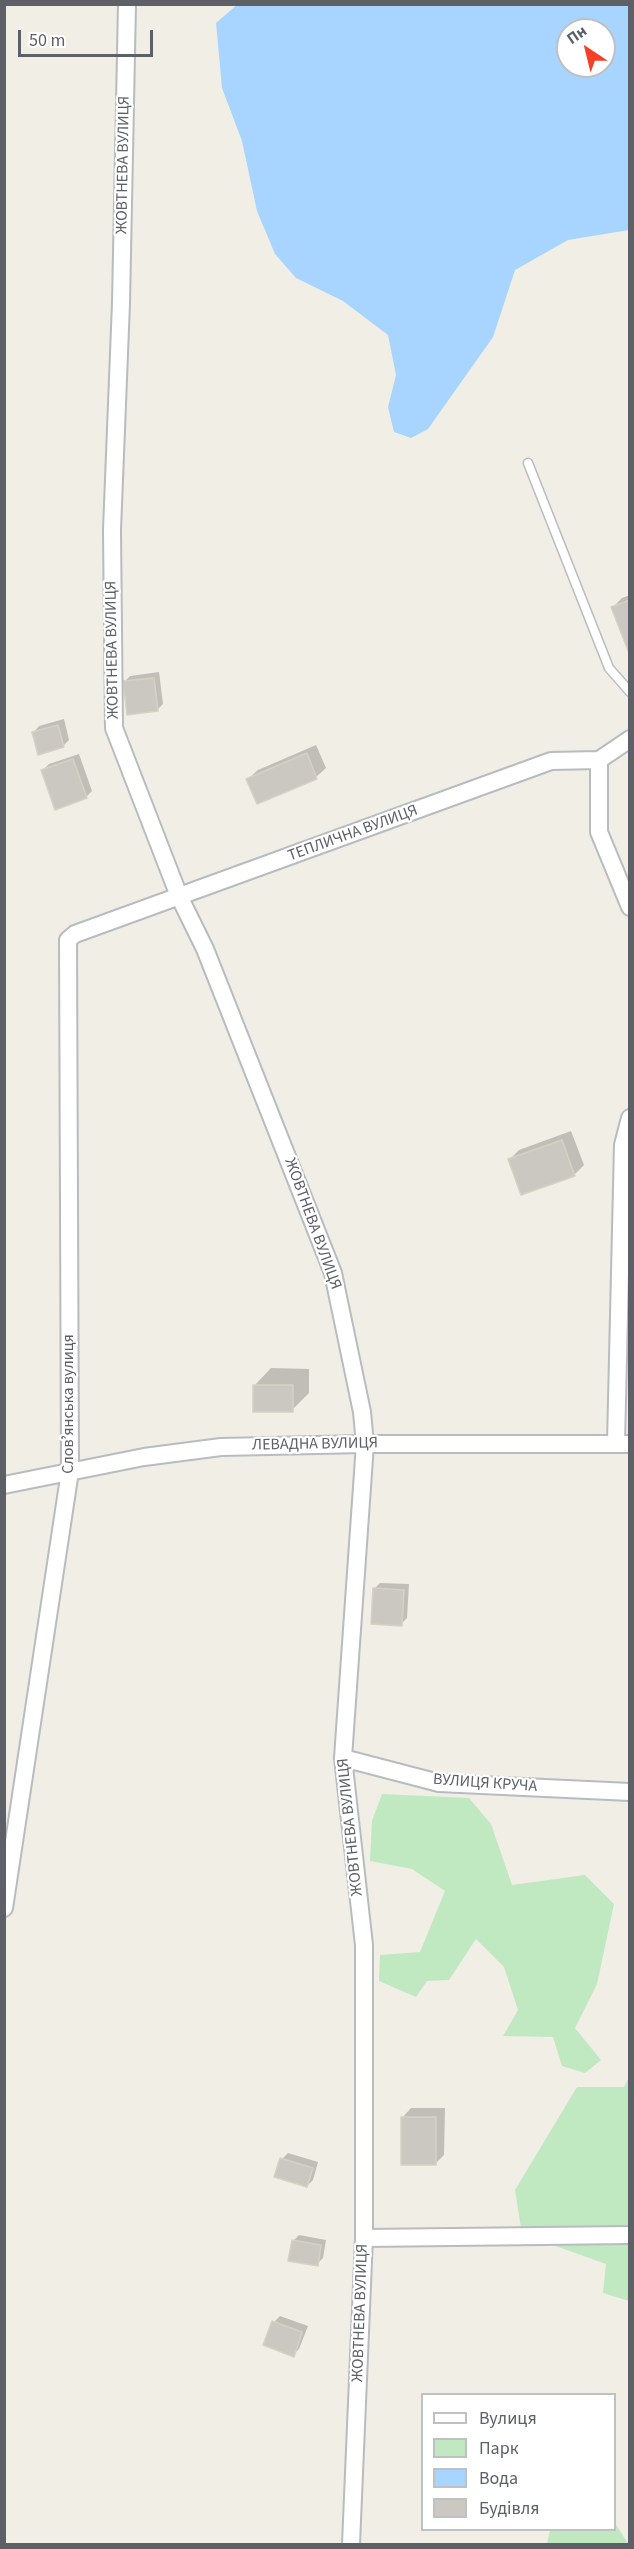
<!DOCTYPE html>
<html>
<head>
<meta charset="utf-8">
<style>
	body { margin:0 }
	#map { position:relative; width:634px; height:2549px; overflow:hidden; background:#f0eee5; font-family:"Source Sans 3",sans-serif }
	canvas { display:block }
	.frame { position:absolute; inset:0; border:6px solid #5d6167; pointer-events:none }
	.legend { position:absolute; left:421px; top:2393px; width:195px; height:138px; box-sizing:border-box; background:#fff; border:2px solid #bec0c2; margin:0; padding:8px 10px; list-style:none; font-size:18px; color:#5d6167 }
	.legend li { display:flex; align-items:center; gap:12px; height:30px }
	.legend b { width:30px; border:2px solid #bec0c2 }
	.north { position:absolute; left:556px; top:18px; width:60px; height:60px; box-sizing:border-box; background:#fff; border:2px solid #bec0c2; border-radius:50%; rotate:325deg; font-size:16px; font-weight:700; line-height:24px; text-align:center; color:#5d6167 }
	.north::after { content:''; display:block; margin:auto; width:21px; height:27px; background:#f53f27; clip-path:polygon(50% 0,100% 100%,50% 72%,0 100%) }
	.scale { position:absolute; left:18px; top:30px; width:135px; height:27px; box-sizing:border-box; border:3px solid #5d6167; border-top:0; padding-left:8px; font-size:18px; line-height:21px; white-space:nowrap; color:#5d6167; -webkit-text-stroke:4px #fff; paint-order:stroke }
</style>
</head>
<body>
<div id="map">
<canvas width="634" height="2549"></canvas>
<div class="frame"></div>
<ul class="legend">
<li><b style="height:8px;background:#fff"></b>Вулиця</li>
<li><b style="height:16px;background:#c0e9c2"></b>Парк</li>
<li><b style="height:16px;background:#a7d5ff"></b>Вода</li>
<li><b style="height:16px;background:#cbc8c2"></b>Будівля</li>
</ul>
<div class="north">Пн</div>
<div class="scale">50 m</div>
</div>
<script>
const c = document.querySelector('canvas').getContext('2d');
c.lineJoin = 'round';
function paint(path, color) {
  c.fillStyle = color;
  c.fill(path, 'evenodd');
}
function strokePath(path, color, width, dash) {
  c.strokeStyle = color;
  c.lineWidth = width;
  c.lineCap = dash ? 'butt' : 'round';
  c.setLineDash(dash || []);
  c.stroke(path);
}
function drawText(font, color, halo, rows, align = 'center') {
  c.font = font + ' "Source Sans 3",sans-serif';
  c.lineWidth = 4.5;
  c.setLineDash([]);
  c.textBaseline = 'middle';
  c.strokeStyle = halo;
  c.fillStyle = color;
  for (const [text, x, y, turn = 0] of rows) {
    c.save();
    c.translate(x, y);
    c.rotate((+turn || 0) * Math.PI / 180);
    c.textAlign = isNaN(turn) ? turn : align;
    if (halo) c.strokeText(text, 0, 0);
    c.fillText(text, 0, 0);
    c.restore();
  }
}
paint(new Path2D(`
	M382 1794 469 1798 491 1824 512 1885 585 1875 614 1904 597 1984 575 2028 601 2060 585 2073 562 2066 553 2037 503 2036 518 2010 504 1967 476 1939 449 1980 427 1981 416 1997 379 1981 380 1955 420 1952 445 1891 412 1869 370 1861 372 1821Z
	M629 2077V2301L603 2293 606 2264 522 2234 515 2190 577 2087H624Z
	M615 2523 627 2542 629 2540V2544H547L550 2530H614Z`), '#c0e9c2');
paint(new Path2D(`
	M238 4 629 5V230L568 240 515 270 493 337 428 429 411 438 394 432 388 407 396 375 388 335 343 301 296 278 275 254 257 211 242 141 222 88 216 23ZM568 30H604V66H568Z`), '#a7d5ff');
paint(new Path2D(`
	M630 595V652L613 607 622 598Z
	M159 672 163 704 157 710 124 682 130 676Z
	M64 719 69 740 63 746 33 733 39 726Z
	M316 745 326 768 316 777 258 802 248 779 258 770Z
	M79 754 92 791 86 797 43 770 49 764Z
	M571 1131 584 1165 574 1175 510 1159 519 1150Z
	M271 1368 309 1369V1393L292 1410 255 1385Z
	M380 1583 409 1584 407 1618 401 1624 374 1589Z
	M411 2108H445L444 2155 435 2164 402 2118Z
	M288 2153 318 2162 313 2180 307 2186 282 2159Z
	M299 2235 326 2240 323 2258 317 2264 293 2241Z
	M280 2316 308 2326 299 2349 293 2355 274 2322Z`), '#0003');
const building = new Path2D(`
	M630 600V653H629L611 607Z
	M154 678 158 711 127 715 123 681Z
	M58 725 64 747 38 755 32 732Z
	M307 753 317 779 257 804 246 779Z
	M73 759 87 798 55 810 41 770Z
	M562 1140 575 1176 521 1195 508 1159Z
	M253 1385H293V1412H253Z
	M373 1588 404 1590 402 1626 371 1624Z
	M401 2117H436V2165H401Z
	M280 2158 313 2168 307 2187 274 2177Z
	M292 2240 321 2245 318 2266 288 2261Z
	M272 2321 302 2332 294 2357 263 2345Z`);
paint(building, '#cbc8c2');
strokePath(building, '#d6d1c3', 1.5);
const service = new Path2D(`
	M528 463 609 668 630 692`);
const minor = new Path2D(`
	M127 4 121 303 112 530 114 728 179 896 205 949 333 1273 362 1412 365 1444 343 1758 364 1945V2238L351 2544
	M599 760V832L630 907
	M616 1443 623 1145 630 1118
	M4 1485 144 1457 221 1447 365 1444H630
	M343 1758 439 1783 630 1792
	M4 1908 70 1471 68 940 75 934 551 761 599 760 630 739
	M364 2238 630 2235`);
strokePath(service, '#b8bbc0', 11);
strokePath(minor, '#b8bbc0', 20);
strokePath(service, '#fff', 8);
strokePath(minor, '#fff', 16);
drawText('16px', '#5d6167', '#fff', [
	["ЖОВТНЕВА ВУЛИЦЯ",124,165,-89],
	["ЖОВТНЕВА ВУЛИЦЯ",113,650,-91],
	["ТЕПЛИЧНА ВУЛИЦЯ",353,834,-20],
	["ЖОВТНЕВА ВУЛИЦЯ",312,1224,70],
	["Словʼянська вулиця",69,1404,-90],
	["ЛЕВАДНА ВУЛИЦЯ",315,1445,-1],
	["ВУЛИЦЯ КРУЧА",485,1784,4],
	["ЖОВТНЕВА ВУЛИЦЯ",351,1827,-96],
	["ЖОВТНЕВА ВУЛИЦЯ",361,2313,-88]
]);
</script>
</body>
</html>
